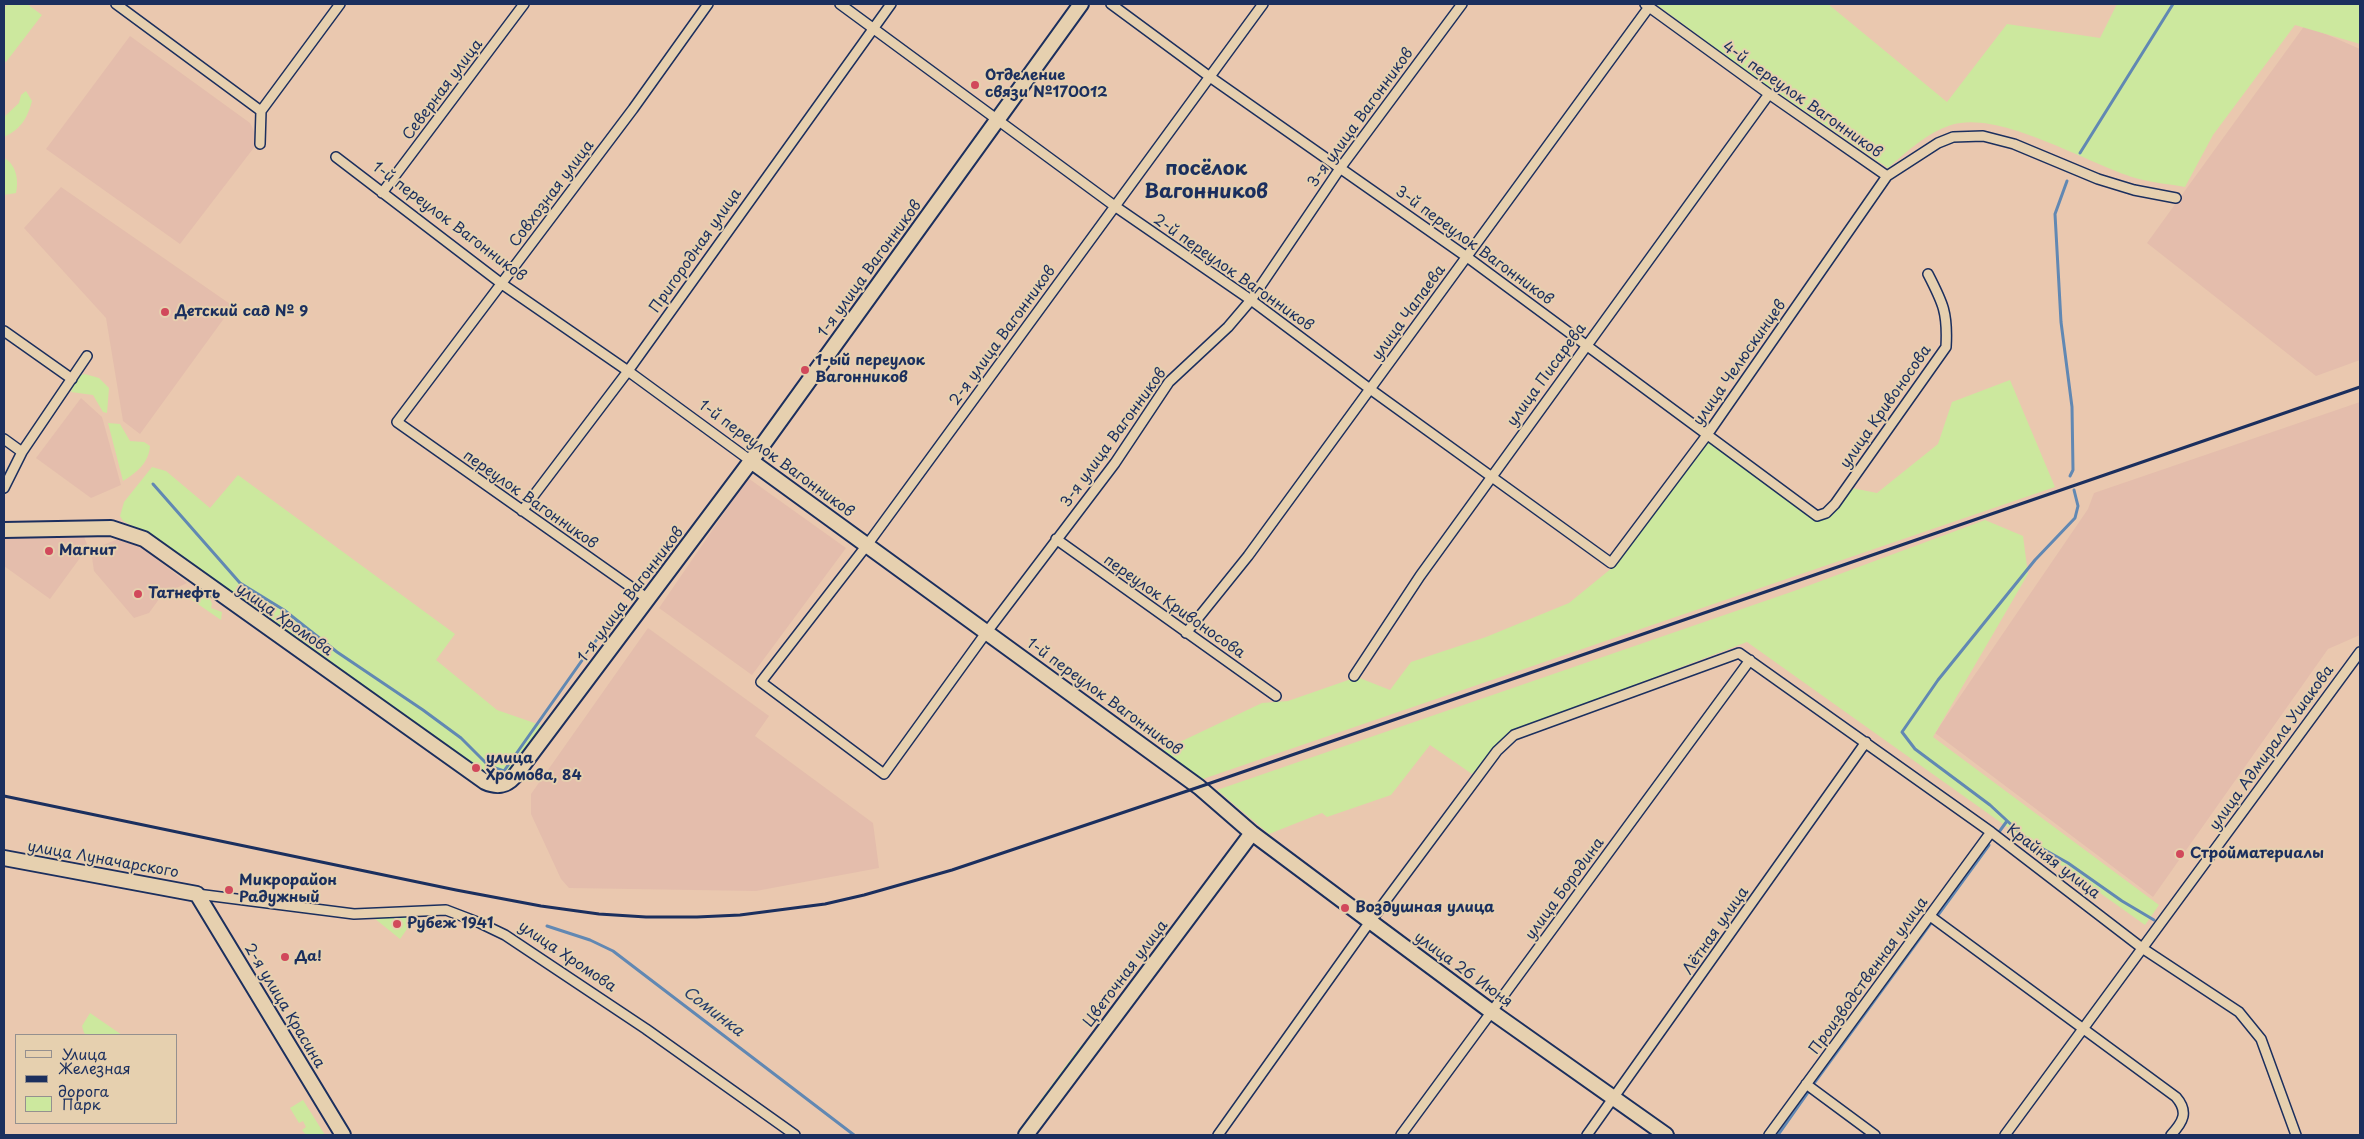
<!DOCTYPE html>
<html>
<head>
<meta charset="utf-8">
<style>
	body { margin:0 }
	#map { position:relative; width:2364px; height:1139px; overflow:hidden; background:#eac8af; font-family:"Playpen Sans",sans-serif }
	canvas { display:block }
	.frame { position:absolute; inset:0; border:5px solid #1b2f5e; pointer-events:none }
	.legend { position:absolute; left:15px; top:1034px; width:162px; height:90px; box-sizing:border-box; background:#e6d0af; border:1px solid #95908f; margin:0; padding:6px 9px; list-style:none; font-size:15px; color:#1b2f5e }
	.legend li { display:flex; align-items:center; gap:10px; height:25px }
	.legend b { width:25px; border:1px solid #95908f }
</style>
</head>
<body>
<div id="map">
<canvas width="2364" height="1139"></canvas>
<div class="frame"></div>
<ul class="legend">
<li><b style="height:6px;background:#e6d0af"></b>Улица</li>
<li><b style="height:6px;background:#1b2f5e"></b>Железная дорога</li>
<li><b style="height:14px;background:#cce89e"></b>Парк</li>
</ul>
</div>
<script>
const c = document.querySelector('canvas').getContext('2d');
c.lineJoin = 'round';
function paint(path, color) {
  c.fillStyle = color;
  c.fill(path, 'evenodd');
}
function strokePath(path, color, width, dash) {
  c.strokeStyle = color;
  c.lineWidth = width;
  c.lineCap = dash ? 'butt' : 'round';
  c.setLineDash(dash || []);
  c.stroke(path);
}
function drawText(font, color, halo, rows, align = 'center') {
  c.font = font + ' "Playpen Sans",sans-serif';
  c.lineWidth = 4;
  c.setLineDash([]);
  c.textBaseline = 'middle';
  c.strokeStyle = halo;
  c.fillStyle = color;
  for (const [text, x, y, turn = 0] of rows) {
    c.save();
    c.translate(x, y);
    c.rotate((+turn || 0) * Math.PI / 180);
    c.textAlign = isNaN(turn) ? turn : align;
    if (halo) c.strokeText(text, 0, 0);
    c.fillText(text, 0, 0);
    c.restore();
  }
}
paint(new Path2D(`
	M2305 25 2360 49V360L2316 376 2147 243Z
	M130 36 250 123 259 141 180 244 46 149Z
	M61 187 233 306 140 434 123 421 106 318 24 228Z
	M81 398 102 417 121 485 91 498 36 458Z
	M2360 402V635L2328 649 2153 897 1935 733 2088 509 2094 493Z
	M748 478 846 548 752 675 659 608Z
	M83 534 88 547 50 599 4 566V537Z
	M123 537 139 545 187 583 162 595 149 613 134 618 94 571 91 550Z
	M648 628 769 716 755 736 873 823 879 868 756 891 569 888 561 879 531 814V794Z`), '#e4bdac');
paint(new Path2D(`
	M8 4H27L42 15 6 62 4 61V9Z
	M1656 4H1828L1947 102 2007 24 2100 38 2117 4H2360V44L2295 25 2213 135 2185 187C2170 184 2154 183 2139 179 2089 165 2000 109 1951 125 1926 133 1908 151 1888 168L1748 72Z
	M26 91 32 101C27 119 21 129 4 137V117L19 103 21 95Z
	M4 158C16 164 19 180 16 193L4 195Z
	M85 374 99 378 109 388 107 413 103 412 93 395 71 392 77 376Z
	M2010 380 2055 487 1200 780 1163 750 1262 703 1288 701 1357 677 1390 690 1411 662 1486 637 1569 603 1618 563 1707 439 1816 521 1828 518 1852 488 1877 493 1938 444 1952 402Z
	M108 423 120 424 130 441 144 442 150 446C149 463 136 473 123 481Z
	M152 467 166 471 210 508 238 475 455 634 436 660 497 710 546 727 510 774C500 780 494 778 483 774L150 535 123 521 120 516 124 502Z
	M1985 520 2023 536 2028 574 1933 737 2159 905 2145 925 1747 642 1508 733 1472 774 1430 745 1391 795 1327 817 1322 813 1269 834 1217 790 1794 591Z
	M205 588 212 595 210 599 212 604 211 608 222 612 221 620 192 600V593L197 589Z
	M417 915 400 939 374 918Z
	M90 1013 122 1035H87L84 1033 82 1026Z
	M1098 1028 1022 1129 1017 1132 1078 1049Z
	M303 1100 325 1135H306L302 1130 306 1127 303 1121 299 1123 290 1108Z`), '#cce89e');
strokePath(new Path2D(`
	M2080 153 2173 4
	M2067 181 2055 214 2061 322 2072 407 2073 470 2070 476
	M153 484 240 583 284 610 337 652 423 710 461 738 487 764
	M2074 490 2078 506 2075 518 2035 560 1938 680 1902 732 1915 749 1990 805 2029 841 2068 863 2122 901 2154 920
	M495 768 504 771 602 632
	M1999 832 2007 821
	M1938 915 1989 845
	M547 926 590 940 613 951 854 1135
	M1812 1086 1931 923
	M1778 1135 1809 1091`), '#6188b3', 3);
const street = new Path2D(`
	M116 4 261 111
	M840 4 1116 207 1251 300 1370 389 1611 563 1707 435 1887 176 1938 143 1953 137 1983 136 2014 144 2098 179 2134 190 2176 198
	M1111 4 1210 77 1467 257 1817 516 1826 513 1835 504 1946 347C1948 313 1943 303 1928 274
	M1263 4 867 545 761 682 884 774 983 637 1115 463 1169 382 1228 327 1251 300 1341 167 1462 4
	M1645 4 1769 94 1887 176
	M260 144 261 111 340 4
	M336 157 502 284 628 371 751 461
	M382 193 524 4
	M4 331 72 379
	M4 439 22 452
	M4 488 22 452 87 356
	M522 511 628 371 891 4
	M1056 539 1276 696
	M648 599 397 422 633 109 708 4
	M1186 633 1248 556 1649 7
	M1354 676 1420 576 1769 94
	M197 894 354 914 446 910 480 923 505 935 646 1029 795 1135
	M1930 916 2176 1097C2189 1112 2183 1122 2171 1135
	M1806 1084 1875 1135
	M1218 1135 1364 930 1497 751 1514 735 1739 653 1991 832 2142 948 2239 1012 2261 1039 2296 1135
	M1401 1135 1750 660
	M1587 1135 1866 742
	M1769 1135 1991 832
	M2005 1135 2360 652`);
const secondary = new Path2D(`
	M751 461 1199 787 1252 833 1371 922 1492 1012 1666 1135
	M4 530 111 528 144 539 485 782C496 787 506 786 514 777L751 461 1081 4
	M4 858 197 894 343 1135
	M1026 1135 1252 833`);
strokePath(street, '#1b2f5e', 12);
strokePath(secondary, '#1b2f5e', 18);
strokePath(street, '#e6d0af', 9);
strokePath(secondary, '#e6d0af', 14);
strokePath(new Path2D(`
	M4 796 456 890 541 906 599 914 646 917H697L740 915 825 904 864 895 952 870 1199 787 2360 387`), '#1b2f5e', 3);
for (const [x, y, r, color] of [
	[975,85,5,"#d1495b"],
	[165,312,5,"#d1495b"],
	[805,370,5,"#d1495b"],
	[49,551,5,"#d1495b"],
	[138,594,5,"#d1495b"],
	[476,768,5,"#d1495b"],
	[2180,854,5,"#d1495b"],
	[229,890,5,"#d1495b"],
	[1345,908,5,"#d1495b"],
	[397,924,5,"#d1495b"],
	[285,957,5,"#d1495b"]
]) {
  const dot = new Path2D();
  dot.arc(x, y, r, 0, 2 * Math.PI);
  c.fillStyle = color;
  c.fill(dot);
  strokePath(dot, '#e6d0af', 2);
}
drawText('bold 15px', '#1b2f5e', '#e6d0af', [
	["Отделение",985,76],
	["связи №170012",985,93],
	["Детский сад № 9",175,312],
	["1-ый переулок",815,361],
	["Вагонников",815,378],
	["Магнит",59,551],
	["Татнефть",148,594],
	["улица",486,759],
	["Хромова, 84",486,776],
	["Стройматериалы",2190,854],
	["Микрорайон",239,881],
	["Радужный",239,898],
	["Воздушная улица",1355,908],
	["Рубеж 1941",407,924],
	["Да!",295,957]
], 'left');
drawText('15px', '#1b2f5e', '#e6d0af', [
	["Северная улица",443,90,-53],
	["4-й переулок Вагонников",1802,100,35],
	["3-я улица Вагонников",1361,118,-54],
	["Совхозная улица",552,194,-53],
	["1-й переулок Вагонников",449,222,37],
	["3-й переулок Вагонников",1474,246,36],
	["Пригородная улица",696,251,-55],
	["1-я улица Вагонников",870,269,-54],
	["2-й переулок Вагонников",1233,273,35],
	["улица Чапаева",1409,313,-54],
	["2-я улица Вагонников",1003,336,-54],
	["улица Челюскинцев",1740,363,-55],
	["улица Писарева",1547,375,-54],
	["улица Кривоносова",1886,407,-55],
	["3-я улица Вагонников",1114,438,-54],
	["1-й переулок Вагонников",776,459,36],
	["переулок Вагонников",530,500,35],
	["1-я улица Вагонников",631,595,-53],
	["переулок Кривоносова",1174,607,35],
	["улица Хромова",284,620,35],
	["1-й переулок Вагонников",1104,697,36],
	["улица Адмирала Ушакова",2272,748,-54],
	["улица Луначарского",103,860,10],
	["Крайняя улица",2053,862,37],
	["улица Бородина",1565,889,-54],
	["Лётная улица",1716,931,-55],
	["улица Хромова",567,957,34],
	["улица 26 Июня",1463,970,36],
	["Цветочная улица",1126,974,-53],
	["Производственная улица",1869,976,-54],
	["2-я улица Красина",284,1006,59]
]);
drawText('italic 16px', '#273e6c', '#e6d0af', [
	["Соминка",713,1012,37]
]);
drawText('bold 20px', '#1b2f5e', '#e6d0af', [
	["посёлок",1206,169],
	["Вагонников",1206,192]
]);
</script>
</body>
</html>
